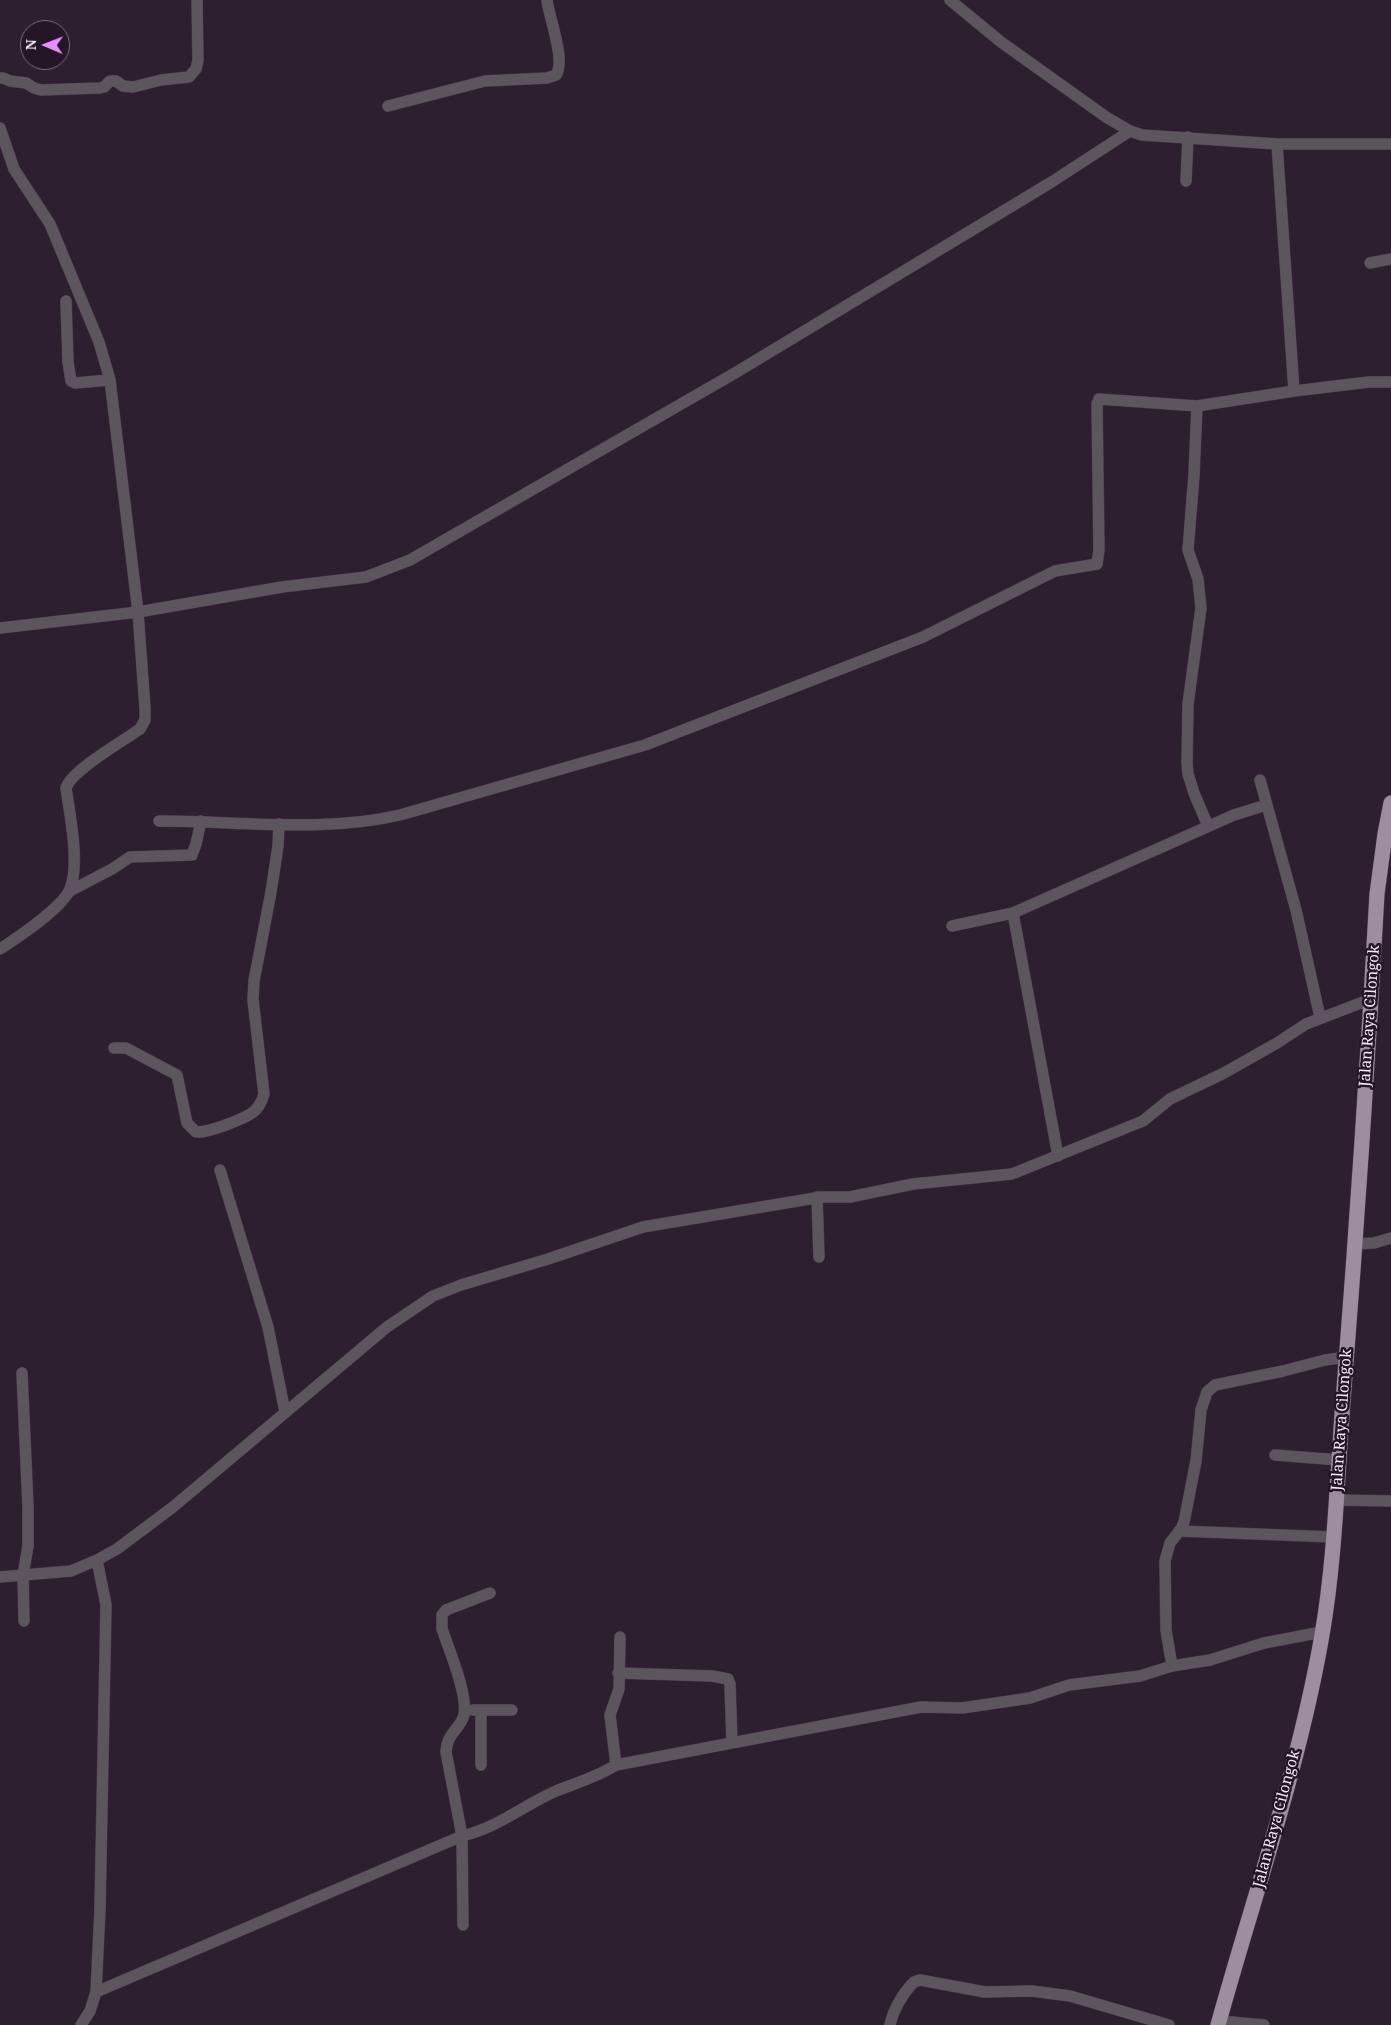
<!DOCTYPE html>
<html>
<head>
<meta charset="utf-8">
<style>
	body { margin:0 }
	#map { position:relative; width:1391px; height:2025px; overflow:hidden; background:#2e1f30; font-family:"Noto Serif",serif }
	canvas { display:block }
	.north { position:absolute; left:20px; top:20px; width:50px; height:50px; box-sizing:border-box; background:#241627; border:1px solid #776a79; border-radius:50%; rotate:271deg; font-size:14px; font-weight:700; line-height:20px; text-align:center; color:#f3e9f5 }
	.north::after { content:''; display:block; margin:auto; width:18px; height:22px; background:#eb8dfc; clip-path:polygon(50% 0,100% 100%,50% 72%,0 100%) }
</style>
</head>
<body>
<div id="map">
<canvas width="1391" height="2025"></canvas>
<div class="north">N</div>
</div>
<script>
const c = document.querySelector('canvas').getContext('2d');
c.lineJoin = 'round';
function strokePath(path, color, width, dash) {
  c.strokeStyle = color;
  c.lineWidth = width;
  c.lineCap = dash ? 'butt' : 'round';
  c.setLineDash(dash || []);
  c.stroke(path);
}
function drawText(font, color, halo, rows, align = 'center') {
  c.font = font + ' "Noto Serif",serif';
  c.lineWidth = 5;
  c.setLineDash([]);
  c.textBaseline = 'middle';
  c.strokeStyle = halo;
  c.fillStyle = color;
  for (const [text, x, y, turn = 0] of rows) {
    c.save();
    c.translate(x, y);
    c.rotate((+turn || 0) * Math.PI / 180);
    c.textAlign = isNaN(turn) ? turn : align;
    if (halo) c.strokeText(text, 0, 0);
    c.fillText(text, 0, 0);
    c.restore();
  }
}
const minor = new Path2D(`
	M950 0 1001 42 1106 117 1130 131 1142 135 1277 144
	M0 78H3L10 81 26 83 34 88 41 90 100 88 104 87 110 81H116L123 86 133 87 161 80 189 77 196 69 198 60 197 0
	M388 106 485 81 547 78 556 75C566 60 549 18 547 0
	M0 128 14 169 50 224 99 342 110 380 138 612 145 708V720L140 729C123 741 72 770 66 788 70 816 80 863 70 889 63 907 17 938 0 949
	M1186 181 1188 137
	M1370 263 1391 259
	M66 301 68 362 71 381 75 383 110 380
	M1294 391 1277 144H1391
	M1197 406 1194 475 1188 550 1198 579 1201 608 1188 704 1187 762 1188 774 1194 793 1208 826
	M0 628 138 612 282 587 366 577 410 560 735 373 1050 183 1130 131
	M1260 780 1296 910 1320 1017
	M159 821C239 821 322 833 400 815L645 745 923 637 1055 571 1097 564 1099 550 1097 404 1099 399 1197 406 1294 391 1369 382H1391
	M70 891 112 869 130 857 192 855 196 844 201 821
	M1013 913 1058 1156
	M952 926 1013 913 1234 815 1266 805
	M114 1048H126L177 1075 187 1123 196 1132C208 1133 241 1120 252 1113 258 1109 262 1101 264 1094L253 1000 254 981 271 892 278 846 279 824
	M220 1170 268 1327 285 1412
	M817 1197 819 1257
	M1356 1244 1374 1243 1391 1238
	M22 1373 28 1507V1546L23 1575 24 1621
	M1275 1455 1339 1460
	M1337 1500 1391 1501
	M1179 1531 1333 1537
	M0 1577 71 1571 97 1560 117 1549 173 1507 387 1327 433 1296 461 1285 548 1259 643 1227 821 1197H850L913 1184 1012 1174 1143 1121 1170 1099 1224 1073 1277 1043 1306 1024 1371 999
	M1172 1666 1166 1630 1165 1561 1170 1543 1181 1529 1184 1522 1196 1461 1201 1410 1207 1392 1215 1385 1283 1371 1325 1360 1347 1357
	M618 1673 712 1676 728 1679 730 1684 732 1743
	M473 1710H512
	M481 1710V1765
	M616 1765 610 1715 619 1689 620 1637
	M463 1925 462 1836 446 1752C447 1732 460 1730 464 1715 468 1695 449 1649 442 1629V1615L446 1610 490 1593
	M96 1992 462 1836C497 1828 524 1805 556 1791 576 1783 597 1777 616 1765L921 1707 962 1708 1030 1698 1069 1685 1140 1676 1172 1666 1210 1660 1264 1643 1322 1632
	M1220 2021 1264 2025
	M81 2025 90 2011 96 1992 100 1909 106 1605 97 1560
	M890 2025C893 2010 903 1993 914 1982L920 1980 985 1992 1032 1991 1070 1996 1169 2025`);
const trunk = new Path2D(`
	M1218 2025C1254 1895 1299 1768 1322 1635 1336 1554 1337 1471 1344 1389 1357 1224 1368 1059 1377 894L1385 834 1391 803`);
strokePath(minor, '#4a3b4c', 12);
strokePath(trunk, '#4a3b4c', 16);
strokePath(minor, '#5d555e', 11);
strokePath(trunk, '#9e8da1', 15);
drawText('15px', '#f3e9f5', '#241627', [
	["Jalan Raya Cilongok",1370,1016,-86],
	["Jalan Raya Cilongok",1342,1420,-86],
	["Jalan Raya Cilongok",1277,1819,-75]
]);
</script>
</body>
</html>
